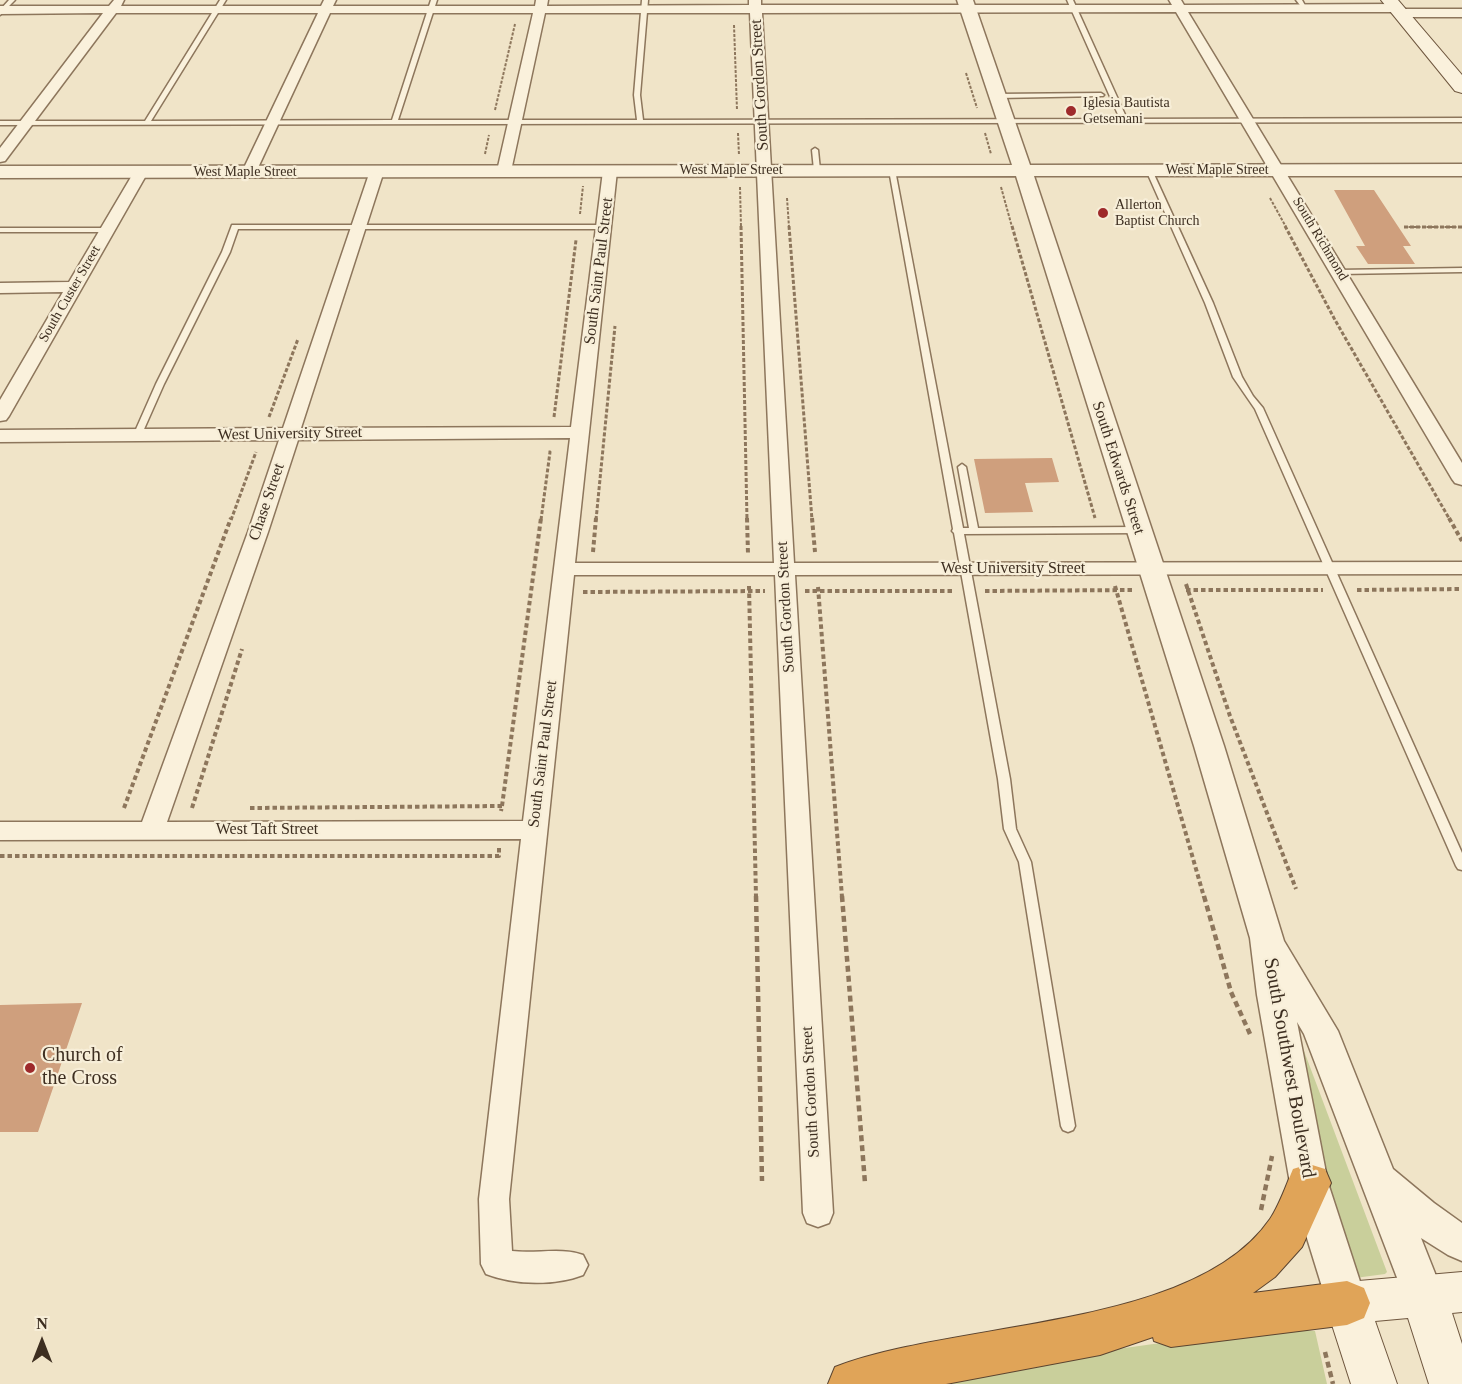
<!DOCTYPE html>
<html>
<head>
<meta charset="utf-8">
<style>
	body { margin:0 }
	#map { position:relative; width:1462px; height:1384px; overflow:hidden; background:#f0e4c8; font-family:"Times New Roman",serif }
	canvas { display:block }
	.north { position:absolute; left:12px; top:1312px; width:60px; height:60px; -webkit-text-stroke:4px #f7eed8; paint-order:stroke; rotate:0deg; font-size:16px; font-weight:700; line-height:24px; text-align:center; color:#3d2e20 }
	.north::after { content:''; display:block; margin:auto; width:21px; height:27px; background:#3d2e20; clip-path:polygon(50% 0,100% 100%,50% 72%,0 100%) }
</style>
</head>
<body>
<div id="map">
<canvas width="1462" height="1384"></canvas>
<div class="north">N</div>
</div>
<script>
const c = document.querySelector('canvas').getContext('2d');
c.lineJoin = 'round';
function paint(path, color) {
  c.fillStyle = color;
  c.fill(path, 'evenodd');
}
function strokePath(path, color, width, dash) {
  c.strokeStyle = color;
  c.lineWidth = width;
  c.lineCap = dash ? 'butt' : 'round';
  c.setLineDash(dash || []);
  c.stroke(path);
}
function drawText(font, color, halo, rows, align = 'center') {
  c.font = font + ' "Times New Roman",serif';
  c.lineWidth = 4.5;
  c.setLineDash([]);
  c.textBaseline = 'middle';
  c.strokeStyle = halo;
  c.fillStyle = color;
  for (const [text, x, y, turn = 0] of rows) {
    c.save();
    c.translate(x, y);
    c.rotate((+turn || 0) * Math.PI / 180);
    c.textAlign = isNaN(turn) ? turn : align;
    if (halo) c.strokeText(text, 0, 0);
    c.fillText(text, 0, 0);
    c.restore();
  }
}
paint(new Path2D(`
	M1289 1011 1387 1272 1385 1274 1355 1278 1326 1181Z
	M1280 1330 1315 1331 1327 1384H935C1049 1356 1164 1341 1280 1330Z`), '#c9cf9b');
paint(new Path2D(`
	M1334 190H1374L1411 246H1403L1415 264H1368L1356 246H1365Z
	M1052 458 1059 482 1025 483 1033 512 985 513 974 459Z
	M82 1003 38 1132H0V1005Z`), '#cf9f7d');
const service = new Path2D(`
	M9 0H15L0 15V10Z
	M220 0H226L151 121 392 120 431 0H437L398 120H637L634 95 642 0H648L640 95 643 120 1120 119 1067 0H1073L1127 119 1462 118V122L0 125V121H145Z
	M1296 0H1302L1307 9H1303Z
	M1101 93 1104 95 1103 96 998 98 995 96 998 94Z
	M815 148 818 150 820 170 817 172 814 170 812 150Z
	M892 168 895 170 963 528H969L958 467 962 464 966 467 978 528 1137 527 1142 530 1137 533 964 534 1010 779 1016 829 1031 862 1075 1126 1073 1130 1068 1132 1063 1130 1061 1126 1019 862 1004 829 998 779 954 533 952 531 953 529 889 170Z
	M1149 168 1152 170 1213 303 1242 377 1253 396 1263 408 1462 853V870L1458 869 1456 866 1255 409 1233 377 1205 303 1146 170Z
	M232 225H604L608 227 604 229H238L230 252 164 384 141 436 140 438H134L133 436 156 384 222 252Z
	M0 228H108L112 230 108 232H0Z
	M1462 268V272L1339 274 1335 272 1339 270Z`);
const minor = new Path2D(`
	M114 0H124L121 6H321L324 0H336L333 6H535L536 0H548L547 6 749 5V0H761V5H1172L1169 0H1181L1184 5 1397 4 1401 5 1402 9H1462V17H1401L1397 16 1396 12H1188L1462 463V485L1455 483 1452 479 1176 12 762 13 794 563 1462 562V574L795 575 833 1213 829 1223 818 1227 807 1223 803 1213 775 575H574L509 1199 512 1251C535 1254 562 1247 583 1255L588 1265 583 1275C555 1286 514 1285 486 1274L481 1264 479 1199 521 839 0 840V822H142L248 532 279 440 0 442V430L283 428 370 171 377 167 384 171 301 428 571 427 603 171 610 167 617 171 575 563H774L750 13H545L511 171 504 175 497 171 533 13H330L256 172 249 176 242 172 318 13H116L5 161 0 162V148L103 13 0 14V6H109ZM570 438 523 821 167 822 268 532 298 440Z
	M141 168 148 172 9 416 6 420 0 421V400L63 292 0 293V283L69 282 134 172Z`);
const tertiary = new Path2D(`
	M957 0H973L1030 165 1462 164V176H1034L1224 746 1284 941 1338 1031 1393 1169 1434 1203 1462 1223V1261L1448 1255 1421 1238 1444 1296 1438 1309 1424 1315 1410 1309 1404 1296 1304 1034 1297 1022 1328 1183 1367 1303 1361 1316 1347 1322 1333 1316 1327 1303 1290 1183 1257 995 1250 938 1194 746 1016 176 0 178V166L1012 165Z`);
const secondary = new Path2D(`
	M1381 0H1398L1462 75V93L1455 91Z
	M1462 1272V1312L1452 1313 1462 1344V1384H1429L1408 1318 1375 1321 1397 1384H1351L1325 1303 1331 1288 1347 1282Z`);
const motorway = new Path2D(`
	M1309 1164 1325 1169 1331 1183 1302 1247 1275 1277 1253 1293 1347 1281 1364 1288 1370 1303 1364 1318 1347 1325 1171 1347 1154 1341 1153 1337 1100 1355 946 1384H828L835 1367C955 1320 1194 1330 1270 1219 1280 1204 1286 1185 1293 1169Z`);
strokePath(service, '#8d765c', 3);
strokePath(minor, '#8d765c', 3);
strokePath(tertiary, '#8d765c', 3);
strokePath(secondary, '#6f573f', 2);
strokePath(motorway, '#5b4430', 2);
strokePath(new Path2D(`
	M734 25 737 110
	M966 73 977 108
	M495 110 515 24
	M738 133 739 155
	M985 133 991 154
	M485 154 489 135
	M740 187 741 227
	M1001 187 1012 227
	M787 198 789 227
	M1270 198 1286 227
	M580 214 583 186
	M1404 227H1462`), '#8d765c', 2, [3, 1.5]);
strokePath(new Path2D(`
	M741 226 747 520
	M789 226 812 520
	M1012 226 1095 518
	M1285 226 1335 320 1450 520
	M1404 227H1462
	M269 417 298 339
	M554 417 576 240
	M231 520 256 452
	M541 520 550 452H547
	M596 520 615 326`), '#8d765c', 3, [4, 2]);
strokePath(new Path2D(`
	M747 518 748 554
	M812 518 815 552
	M1449 518 1462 541
	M593 552 596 518
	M1186 584 1230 716 1296 889
	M749 586 756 897
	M1115 586 1204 897
	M818 587 842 897
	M1186 590H1323
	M1357 590 1462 589
	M805 591H954
	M985 591 1134 590
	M583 592 765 591
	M502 806 541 518
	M124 808 231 518
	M192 808 242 649
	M250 808 502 806 501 811
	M0 856H499V848`), '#8d765c', 4, [4.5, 3]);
strokePath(new Path2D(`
	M756 896 762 1181
	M842 896 865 1183
	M1204 896 1231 992 1250 1034
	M1261 1210 1272 1156
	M1325 1352 1333 1384`), '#8d765c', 4.5, [6, 4]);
paint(service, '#faf1dc');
paint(minor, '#faf1dc');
paint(tertiary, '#faf1dc');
paint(secondary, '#faf1dc');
paint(motorway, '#e0a458');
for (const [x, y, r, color] of [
	[1071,111,6,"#9e2a2b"],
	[1103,213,6,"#9e2a2b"],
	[30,1068,6,"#9e2a2b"]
]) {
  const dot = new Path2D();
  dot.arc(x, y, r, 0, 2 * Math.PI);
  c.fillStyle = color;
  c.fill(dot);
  strokePath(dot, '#f7eed8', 2);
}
drawText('14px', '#3d2e20', '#f7eed8', [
	["Iglesia Bautista",1083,103],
	["Getsemani",1083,119],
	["Allerton",1115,205],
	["Baptist Church",1115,221]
], 'left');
drawText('14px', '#3d2e20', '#f7eed8', [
	["West Maple Street",731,170],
	["West Maple Street",1217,170],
	["West Maple Street",245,172],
	["South Richmond",1320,239,59],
	["South Custer Street",70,294,-60]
]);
drawText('16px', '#3d2e20', '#f7eed8', [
	["South Gordon Street",760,85,-93],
	["South Saint Paul Street",599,271,-83],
	["West University Street",290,434,-1],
	["South Edwards Street",1118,468,72],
	["Chase Street",267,502,-71],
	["West University Street",1013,569],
	["South Gordon Street",786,607,-93],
	["South Saint Paul Street",543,754,-83],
	["West Taft Street",267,830],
	["South Gordon Street",811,1092,-93]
]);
drawText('20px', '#3d2e20', '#f7eed8', [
	["Church of",42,1056],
	["the Cross",42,1079]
], 'left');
drawText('20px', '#3d2e20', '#f7eed8', [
	["South Southwest Boulevard",1289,1068,80]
]);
</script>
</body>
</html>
